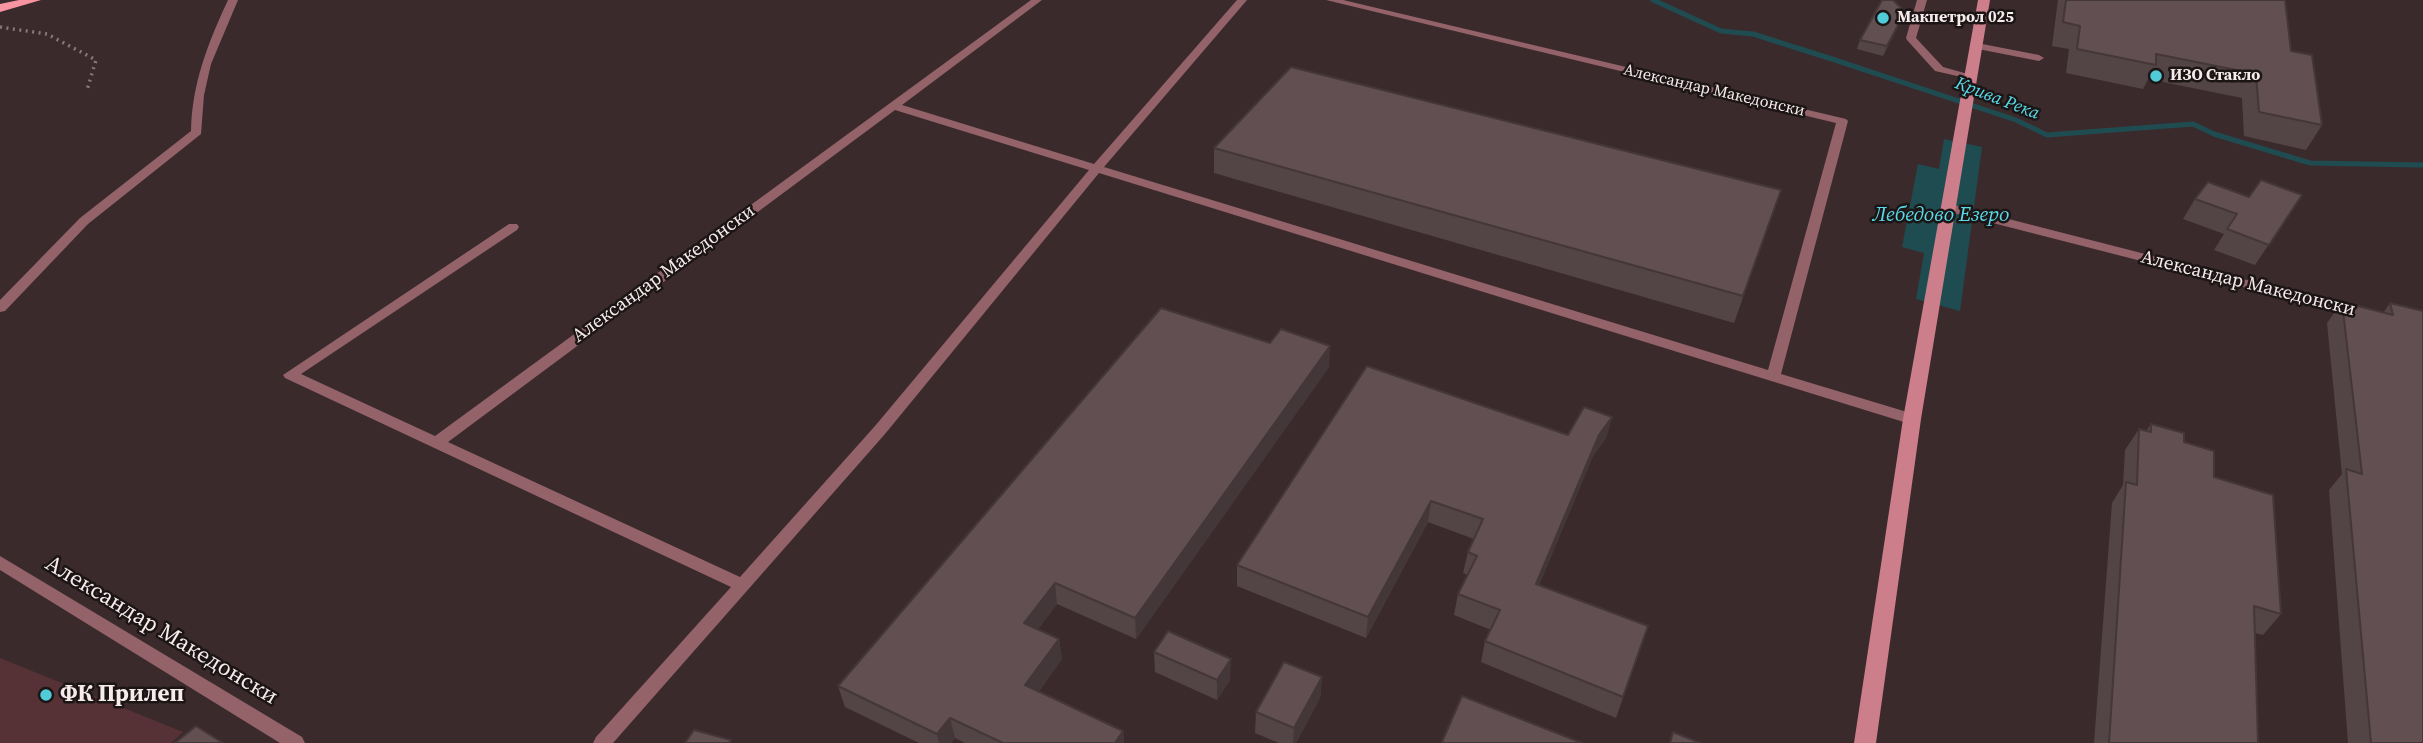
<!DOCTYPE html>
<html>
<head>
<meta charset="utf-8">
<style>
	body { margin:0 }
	canvas { display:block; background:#3a2a2c }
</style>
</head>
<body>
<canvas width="2423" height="743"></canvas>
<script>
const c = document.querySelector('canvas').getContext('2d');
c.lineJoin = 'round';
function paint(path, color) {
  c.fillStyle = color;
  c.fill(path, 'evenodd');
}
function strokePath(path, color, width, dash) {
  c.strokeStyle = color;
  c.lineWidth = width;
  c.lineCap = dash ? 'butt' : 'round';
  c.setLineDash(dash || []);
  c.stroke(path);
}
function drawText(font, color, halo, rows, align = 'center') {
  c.font = font + ' "Source Serif 4",serif';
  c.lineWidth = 5;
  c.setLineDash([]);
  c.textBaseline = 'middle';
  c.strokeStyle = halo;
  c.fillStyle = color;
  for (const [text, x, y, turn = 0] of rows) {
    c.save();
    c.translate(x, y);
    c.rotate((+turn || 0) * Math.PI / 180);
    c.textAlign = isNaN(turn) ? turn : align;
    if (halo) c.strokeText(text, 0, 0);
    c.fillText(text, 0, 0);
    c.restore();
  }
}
paint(new Path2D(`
	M0 658 183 732 171 743H0Z`), '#563136');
paint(new Path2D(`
	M1944 139 1982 147 1960 311 1916 299 1924 253 1902 247 1918 164 1939 169Z`), '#1e4c51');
strokePath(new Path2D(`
	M1653 0 1721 31 1753 34 1835 60 2016 120 2047 135 2193 124 2214 134 2310 163 2423 165`), '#1e4c51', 5);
strokePath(new Path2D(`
	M0 27 47 34 96 60 87 90`), '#86787a', 3.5, [2, 4.5]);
paint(new Path2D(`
	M228 0H238L211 64 204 95 201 134 88 224 5 311 0 312V300L80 218 191 131C192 83 208 43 228 0Z
	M1031 0H1042L902 105 1094 164 1237 0H1247L1104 167 1768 370 1836 123 1326 0H1343L1846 119 1848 121 1781 374 1917 415 1919 419 1912 424 1907 423 1099 173 885 434 613 743H593L596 737 731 587 285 378 283 375 509 224H517L519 227 517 230 301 374 435 436ZM895 110 1089 170 875 426 740 577 448 442Z
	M1917 0H1927L1916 38 1943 67 1975 76V80L1935 71 1907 40 1906 38Z
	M1977 43 2039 55 2044 58 2039 61 1973 48V44Z
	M1950 204 2356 308 2363 312 2356 316 1946 211 1944 208 1946 205Z
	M0 556 302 737 305 743H280L0 570Z`), '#946269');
paint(new Path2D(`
	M1978 0H1990L1921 419 1876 743H1854L1903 419Z`), '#cc7e8a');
paint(new Path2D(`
	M19 0H41L0 12V4Z`), '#f893a2');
paint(new Path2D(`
	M2058 0H2285L2291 51 2322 125 2306 150 2244 136 2242 98 2148 79 2143 89 2066 73 2069 49 2052 46Z
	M1905 12 1901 21 1883 56 1857 49 1860 40Z
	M1214 148 1781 190 1734 323 1214 173Z
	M2302 195 2255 265 2214 250 2224 234 2183 219 2195 199Z
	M2342 302 2383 313 2390 303 2423 311V743H2348L2329 490 2342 474 2327 323Z
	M1329 367 1136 639 1057 604 1038 629 1059 639 1062 659 1039 691 1123 731 1124 743H965L955 738 951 743H919L845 707 838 686Z
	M1612 417 1606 438 1593 456 1539 585 1648 626 1616 718 1481 662 1485 641 1491 630 1454 615 1458 594 1468 575 1463 573 1468 552 1474 539 1428 522 1366 638 1237 586V565Z
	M2151 424 2184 442 2214 477 2281 614 2263 635 2255 633 2258 743H2094L2112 503 2123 485 2125 450 2139 429 2146 431Z
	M1154 652 1230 680 1217 700 1155 672Z
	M1322 677 1320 698 1296 743H1279L1255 733 1256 712Z`), '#534446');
paint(new Path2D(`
	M1905 12 1901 21 1883 56 1887 46Z
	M1330 346 1329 367 1136 639 1135 618Z
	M1612 417 1606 438 1593 456 1531 605 1536 584 1599 435Z
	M1431 501 1428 522 1366 638 1368 617Z
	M1055 583 1057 604 1027 644 1024 623Z
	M1059 639 1062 659 1028 706 1025 685Z
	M1231 659 1230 680 1217 700V680Z
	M1322 677 1320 698 1296 743H1293L1294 728Z
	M950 718 955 738 951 743H939L937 734Z
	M1123 731 1124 743H1115Z`), '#443739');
const building = new Path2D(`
	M1882 0H1893L1905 12 1887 46 1860 40Z
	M2066 0H2285L2291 51 2312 55 2322 125 2259 112 2256 74 2156 54V65L2077 49 2080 26 2063 22Z
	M1291 67 1781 190 1743 296 1214 148Z
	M2261 180 2302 195 2269 245 2227 229 2237 214 2195 199 2208 182 2249 197Z
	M2342 302 2393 315 2390 303 2423 311V743H2371L2346 469 2362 474Z
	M1161 308 1270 343 1281 329 1330 346 1135 618 1055 583 1024 623 1059 639 1025 685 1123 731 1115 743H1003L950 718 937 734 838 686Z
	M1367 366 1568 435 1584 407 1612 417 1599 435 1536 584 1648 626 1623 697 1485 641 1500 610 1458 594 1477 556 1468 552 1483 519 1431 501 1368 617 1237 565Z
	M2151 424 2184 433V442L2214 451V477L2273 495 2281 614 2254 606 2258 743H2109L2126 482 2137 485 2139 429 2151 432Z
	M1168 631 1231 659 1217 680 1154 652Z
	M1284 662 1322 677 1294 728 1256 712Z
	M1462 696 1582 743H1444L1442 742Z
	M196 726 223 743H175Z
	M694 730 731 740 729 743H685Z
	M1673 732 1700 743H1670Z`);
paint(building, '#614f51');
strokePath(building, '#443739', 2);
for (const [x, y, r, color] of [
	[1883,18,7,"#52cbd8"],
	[2156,76,7,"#52cbd8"],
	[46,695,7,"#52cbd8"]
]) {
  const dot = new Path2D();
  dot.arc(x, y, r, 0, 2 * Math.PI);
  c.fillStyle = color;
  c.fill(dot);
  strokePath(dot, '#1c1516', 2.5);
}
drawText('bold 16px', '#f7ebec', '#1c1516', [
	["Макпетрол 025",1897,18],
	["ИЗО Стакло",2170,76]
], 'left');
drawText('16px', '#f7ebec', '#1c1516', [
	["Александар Македонски",1714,91,13]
]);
drawText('italic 18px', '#58dae8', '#1c1516', [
	["Крива Река",1997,99,21]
]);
drawText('19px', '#f7ebec', '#1c1516', [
	["Александар Македонски",664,274,-36],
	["Александар Македонски",2248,284,14]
]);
drawText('italic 21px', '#58dae8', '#1c1516', [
	["Лебедово Езеро",1941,216]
]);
drawText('23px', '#f7ebec', '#1c1516', [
	["Александар Македонски",161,631,31]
]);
drawText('bold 23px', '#f7ebec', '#1c1516', [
	["ФК Прилеп",60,695]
], 'left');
</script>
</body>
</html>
